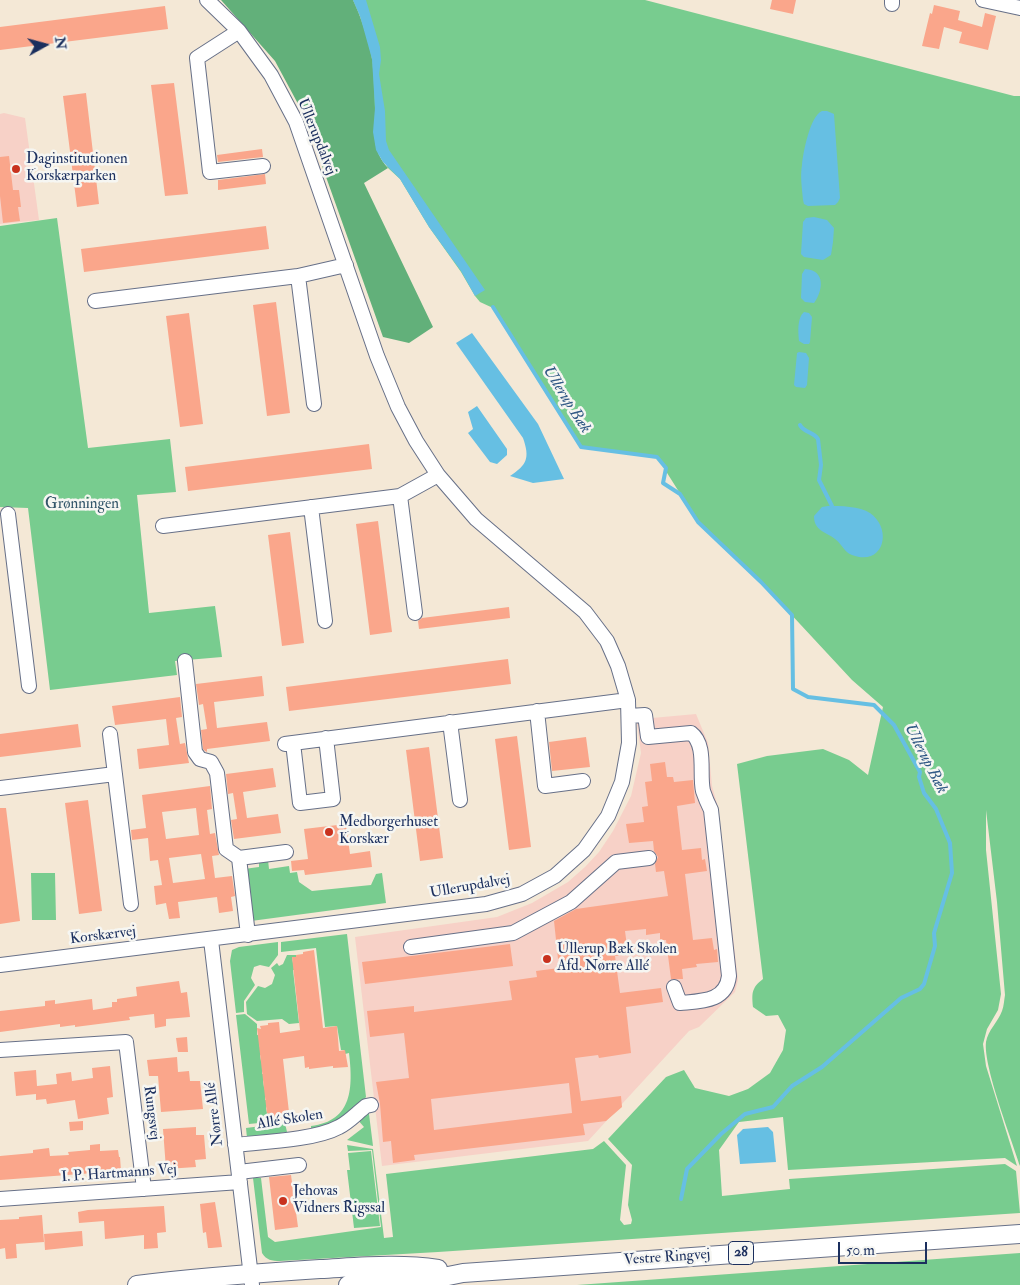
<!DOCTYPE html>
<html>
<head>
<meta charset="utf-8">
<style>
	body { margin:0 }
	#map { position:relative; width:1020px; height:1285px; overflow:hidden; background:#f4e8d6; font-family:"IM FELL Double Pica",serif }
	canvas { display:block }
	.north { position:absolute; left:20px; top:20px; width:50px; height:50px; -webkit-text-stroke:4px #f6f6f2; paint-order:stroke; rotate:83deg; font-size:14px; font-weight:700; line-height:20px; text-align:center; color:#1b2f5e }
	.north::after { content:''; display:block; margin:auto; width:18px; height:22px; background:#1b2f5e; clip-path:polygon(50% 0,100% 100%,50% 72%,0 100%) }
	.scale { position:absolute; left:838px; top:1242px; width:89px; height:22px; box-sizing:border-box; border:2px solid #1b2f5e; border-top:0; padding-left:6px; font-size:15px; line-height:18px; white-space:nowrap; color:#1b2f5e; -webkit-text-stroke:4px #f6f6f2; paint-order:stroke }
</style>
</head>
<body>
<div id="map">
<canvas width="1020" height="1285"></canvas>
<div class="north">N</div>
<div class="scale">50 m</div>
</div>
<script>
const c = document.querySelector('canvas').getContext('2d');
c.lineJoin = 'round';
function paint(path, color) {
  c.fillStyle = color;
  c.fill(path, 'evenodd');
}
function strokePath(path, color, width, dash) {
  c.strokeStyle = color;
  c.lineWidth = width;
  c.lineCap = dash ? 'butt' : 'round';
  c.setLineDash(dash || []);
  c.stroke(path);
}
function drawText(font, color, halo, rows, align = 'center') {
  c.font = font + ' "IM FELL Double Pica",serif';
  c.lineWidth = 5;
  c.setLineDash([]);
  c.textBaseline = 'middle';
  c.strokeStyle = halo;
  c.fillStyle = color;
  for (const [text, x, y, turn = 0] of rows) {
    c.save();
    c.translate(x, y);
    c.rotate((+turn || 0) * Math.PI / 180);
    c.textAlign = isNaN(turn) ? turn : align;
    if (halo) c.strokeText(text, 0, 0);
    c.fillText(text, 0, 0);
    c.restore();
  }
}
paint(new Path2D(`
	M4 113 25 118 39 220 0 224V114Z
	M696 714 708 743 712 786 718 807 738 980 735 992 699 1027 689 1031 588 1141 382 1166 355 937 497 917 532 903 568 882 585 867 599 852 613 831 631 796 641 753 637 723 652 718Z`), '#f7d1c7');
paint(new Path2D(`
	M353 0H645L1014 96H1020V1166C1012 1140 983 1066 986 1042 988 1030 998 1022 1002 1011 1004 1006 1004 1000 1005 995L997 902 986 810V850L1001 994 998 1010 987 1029 983 1044 986 1066 1017 1166 1005 1158 788 1170 783 1117 739 1122 719 1150 722 1196 790 1189 789 1179 1005 1164 1016 1171 1020 1213 438 1252 280 1261C272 1261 266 1260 262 1253L253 1178H261L268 1237 275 1242 381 1227 372 1150 348 1151 347 1145 373 1149 384 1238 393 1237 386 1174 593 1149 604 1141 626 1165 620 1220 624 1225 631 1224 632 1220 628 1205 632 1165 608 1139 666 1077 684 1070 695 1088 729 1096 748 1089 770 1073 783 1050 786 1030 778 1015 766 1016 753 1007C752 994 751 988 763 979L737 764 767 756 823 749 849 760 868 775 883 707 852 680 761 582 698 522 657 457 581 447 493 308 480 302 475 296 461 272 429 227 400 179 388 168 374 142 372 59 360 16Z
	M57 218 88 448 170 439 176 492 137 495 149 613 215 606 222 657 175 661 177 675 50 690 28 508 0 507V226Z
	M259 860H268L269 869 289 866 290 873 297 872 299 882 312 891 371 885 376 874 382 873 386 903 251 921 244 869 259 867Z
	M31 873H55L56 920H32Z
	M347 934 366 1097C353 1115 332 1125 311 1129V1126C353 1121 353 1087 349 1053L345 1054 344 1050H341L337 1026 325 1027 316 948 281 952V942Z
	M278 942V955L269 967 260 965 254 967 251 978 255 985 244 1001V1012L236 1013 230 961 232 950 239 947Z
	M287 955H296V957H292L293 963 297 970H293L299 1023 289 1024 282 1019 257 1021 247 1014 246 1002 258 986 265 988 272 984 275 975 271 968 277 963 279 966 283 964Z
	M245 1014 257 1024V1035L261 1034C258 1043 259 1046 263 1054L260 1055 261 1061H264L262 1068V1074H266L263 1081 264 1087H267L265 1095V1100H269L266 1108 267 1113H271V1120H269V1122L249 1124 236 1015Z
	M363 1113 369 1114 373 1146 347 1140 364 1127 357 1119Z
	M285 1123 287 1132 247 1138 246 1128Z
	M371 1151 380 1226 354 1228 347 1170H350L348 1153Z
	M1020 1253V1285H577Z`), '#78cc8f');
paint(new Path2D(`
	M221 0H353C361 17 369 41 372 59 374 74 374 95 375 110 375 133 371 149 388 168L364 183 433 327 409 343 383 337 304 115 275 61Z`), '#62b07a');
paint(new Path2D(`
	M353 0H366L380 47 381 60 379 74 385 111 386 141 389 150 485 290 475 296 461 271 429 227 400 179 383 162 376 150 373 132 375 108 372 59 360 16Z
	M822 111H827L834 114 840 198 838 202 835 205 808 206 804 204 803 200C802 188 800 176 802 165 803 153 810 116 822 111Z
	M814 217 827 220 834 228 833 242 831 255 823 260 804 257 801 254 803 222 806 218Z
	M805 269C826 270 823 291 814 303L805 302 801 298 802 274Z
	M804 312 809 313 812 317 810 342 809 344H804L799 341C798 332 797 318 804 312Z
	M472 333 538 424 564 479 533 483 510 476C527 465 530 458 523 438L456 343Z
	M799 352 806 353 809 358 807 385 805 388 796 387 794 385 797 353Z
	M477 406 507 449V455L497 464 490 462 468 433 473 429 468 412Z
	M828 506C840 506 860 506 870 513 893 529 884 567 852 555 844 552 842 544 835 539 825 531 814 531 814 516L822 507Z
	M768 1127 773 1132 776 1162 740 1164 737 1135 743 1129Z`), '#66bfe3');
strokePath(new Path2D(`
	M493 307 581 447 657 457 666 468 663 483 680 494 698 522 761 582 792 615 793 689 808 697 874 705 894 725 920 772 919 777 924 793 936 809 950 843 952 873 934 933 935 946 924 984 920 989 901 998 822 1067 792 1086 773 1107 745 1114 721 1134 687 1169 681 1199
	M800 425C804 433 813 431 818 439L821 465 819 480 832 506`), '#66bfe3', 4);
paint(new Path2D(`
	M772 0H796L793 14 770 9Z
	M934 5 960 11 958 20 982 27 985 13 996 16 988 50 959 43 962 32 944 27 939 49 922 46 930 13 932 14Z
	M165 6 168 29 0 50V27Z
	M174 83 188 194 165 196 151 85Z
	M86 93 99 204 77 207 63 96Z
	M262 149 263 157 218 162 217 155Z
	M9 156 13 190H19L21 207H18L20 221 3 223 0 196V157Z
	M265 174 266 184 218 190V180Z
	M266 226 269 249 84 272 81 249Z
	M276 302 290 413 267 416 253 305Z
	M189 313 203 424 180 427 166 316Z
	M369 444 372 469 188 491 185 467Z
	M378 521 392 632 370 635 356 524Z
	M290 532 304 643 282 646 268 535Z
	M509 607 510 618 419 629 418 621 422 618Z
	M508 659 511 684 289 711 286 687Z
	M262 676 264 696 214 702 217 728 267 722 270 741 207 749V752L205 751 203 749 201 730 207 729 203 704 199 705 196 684Z
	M180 697 182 717 176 718 180 744 185 743 189 763 139 769 137 749 169 745 166 719 115 725 112 706Z
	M78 724 81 747 0 757V734Z
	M517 736 531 847 509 850 495 739Z
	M586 737 590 767 552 771 549 742Z
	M429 747 443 858 420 861 406 750Z
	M665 762 667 777H673L674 782 693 780 695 803 677 806 682 850 701 848 702 860 705 859 707 871 685 874 693 940 712 938 714 950 717 949 718 962 696 964 697 967 682 969 683 979H671L666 940H660V933L646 935V929L625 931 628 954 615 956 620 993 661 988 663 1002 626 1007 631 1053 599 1058 598 1055 575 1058 581 1101 621 1096 622 1107 606 1121 583 1124 585 1135 414 1155 415 1160 393 1163 391 1141 383 1142 380 1104 376 1082 409 1078 404 1033 370 1037 367 1011 414 1006V1012L512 1000 509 981 537 977 536 971 559 968 554 921 576 909 668 896 664 871 656 872 655 864 658 857 654 851 653 841 629 843 626 824 644 822 642 807 648 806 645 782 652 781 650 764ZM569 1083 572 1113 434 1130 431 1099Z
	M273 768 276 787 243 792 247 818 278 814 281 833 234 839 231 820 237 819 233 793 228 794 226 774Z
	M210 786 212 809 207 810 210 834 215 833 219 855 212 856 215 878 232 876 235 896 231 897 233 911 219 913 217 897 178 902 180 918 169 919 166 903 156 905 154 886 162 885 158 860 150 861 148 838 132 840 131 830 146 828 142 795ZM196 808 199 835 166 839 162 812ZM201 854 205 879 173 883 169 858Z
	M88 800 102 911 79 914 65 803Z
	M0 808H6L20 921 0 924Z
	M346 824 350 854 370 851 372 867 305 875 304 870 292 871 291 861 308 859 304 829Z
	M510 944 513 966 365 984 362 962Z
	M314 950 323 1028 337 1026 339 1051 345 1050 348 1067 333 1068V1066L309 1069V1067L305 1068 304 1056 283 1059 290 1121 280 1122 279 1120H271V1113L267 1114 257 1028 261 1029 260 1026 268 1025V1023L279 1022 280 1033 300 1030 292 957H296V955L303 954V952Z
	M179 981 181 993 187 992 190 1017 166 1019V1026L155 1028 154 1014 129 1017 130 1020 75 1027V1025L60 1027V1024L0 1032V1011L45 1006V1001L55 1000V1004L92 999 93 1010 112 1007V1002H117V999L137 996 136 987Z
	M187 1037 188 1052H178L176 1038Z
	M177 1057 178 1072 189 1071 190 1081H200L203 1109 161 1112 158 1076H149L147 1060Z
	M110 1066 113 1097 107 1098 109 1114 78 1119 75 1100 47 1104 46 1099 36 1100V1094L16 1096 14 1072 36 1070 37 1086 57 1084 56 1074 71 1072 72 1081 93 1078 92 1068Z
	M83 1121V1130L70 1131 69 1122Z
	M196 1127V1135H204L206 1159 195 1160 196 1167 166 1169 163 1129Z
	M100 1144V1151L118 1150 119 1157H120L121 1171 0 1180V1156L33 1153V1150L49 1148 50 1156 69 1155 68 1152 90 1150V1145Z
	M291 1175 298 1227 275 1230 269 1177Z
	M215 1202 222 1247 211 1248H208L206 1232 203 1233 200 1204Z
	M164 1206 166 1232 157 1233 158 1248 144 1249V1235L105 1239 104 1221 79 1223 78 1212 88 1210Z
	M42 1215 44 1242 16 1244 17 1258 6 1259 5 1248 0 1249V1220L19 1219V1217Z
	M82 1231 83 1246 45 1250 44 1234Z`), '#faa68b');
const minor = new Path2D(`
	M983 0 1020 8
	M892 4V0
	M239 31 197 58 210 172 263 166
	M298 276 314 404
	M95 301 298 276 346 265
	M400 496 415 613
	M311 507 325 621
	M8 514 29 686
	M163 526 400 496 438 475
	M185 661 195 752 200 759 211 762 217 773 226 849 239 858
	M537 711 545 786 583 781
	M629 716 645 715 648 737 691 733C707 745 699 774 703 791 705 797 708 804 711 810L729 976C726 1002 701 1001 680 1003L674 987
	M450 722 460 800
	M110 734 131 904
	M293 743 300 803 333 799 326 738
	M285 744 628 700
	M0 788 115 774
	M248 935 239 858 286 852
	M211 940 252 1285
	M411 947 513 933 571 902 616 862 649 858
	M0 965 486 904 522 894 555 876 584 850 608 816 622 782 629 743 628 700 618 666 607 641 585 612 476 519 438 475 416 441 398 407 377 356 296 122 271 75 239 31 207 0
	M0 1050 126 1042 144 1189
	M235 1145C263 1142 315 1140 339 1127 349 1122 357 1113 366 1106L371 1105
	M239 1172 299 1165
	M0 1199 240 1182`);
const major = new Path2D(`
	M137 1285C198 1277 259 1273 320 1269 359 1267 399 1263 438 1269
	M348 1285 438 1278 463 1273 1020 1234`);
strokePath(minor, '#677088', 16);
strokePath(major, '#677088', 20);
strokePath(minor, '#fff', 14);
strokePath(major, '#fff', 18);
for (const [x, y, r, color] of [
	[16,169,5,"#c8321e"],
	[329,832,5,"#c8321e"],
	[547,959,5,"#c8321e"],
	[283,1201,5,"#c8321e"]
]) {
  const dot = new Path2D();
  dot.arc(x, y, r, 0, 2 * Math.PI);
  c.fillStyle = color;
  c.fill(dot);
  strokePath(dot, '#f6f6f2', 2);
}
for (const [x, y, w] of [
	[741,1253,25]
]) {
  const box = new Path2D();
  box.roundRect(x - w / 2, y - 11.5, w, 23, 4);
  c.fillStyle = '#f6f6f2';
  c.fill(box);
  strokePath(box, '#1b2f5e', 1);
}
drawText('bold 14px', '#1b2f5e', null, [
	["28",741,1253]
]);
drawText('15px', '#1b2f5e', '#f6f6f2', [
	["Ullerupdalvej",316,137,68],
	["Ullerupdalvej",470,887,-10],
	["Korskærvej",103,936,-7],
	["Rungsvej",151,1113,83],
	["Nørre Allé",215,1114,-97],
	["Allé Skolen",290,1120,-9],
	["I. P. Hartmanns Vej",119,1174,-4],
	["Vestre Ringvej",667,1258,-4]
]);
drawText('15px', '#1b2f5e', '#f6f6f2', [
	["Daginstitutionen",26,160],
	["Korskærparken",26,177],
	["Medborgerhuset",339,823],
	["Korskær",339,840],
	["Ullerup Bæk Skolen",557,950],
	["Afd. Nørre Allé",557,967],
	["Jehovas",293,1192],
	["Vidners Rigssal",293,1209]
], 'left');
drawText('15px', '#32566a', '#f6f6f2', [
	["Grønningen",82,505]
]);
drawText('italic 16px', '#325a86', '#f6f6f2', [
	["Ullerup Bæk",566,400,58],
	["Ullerup Bæk",925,759,63]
]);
</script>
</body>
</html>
